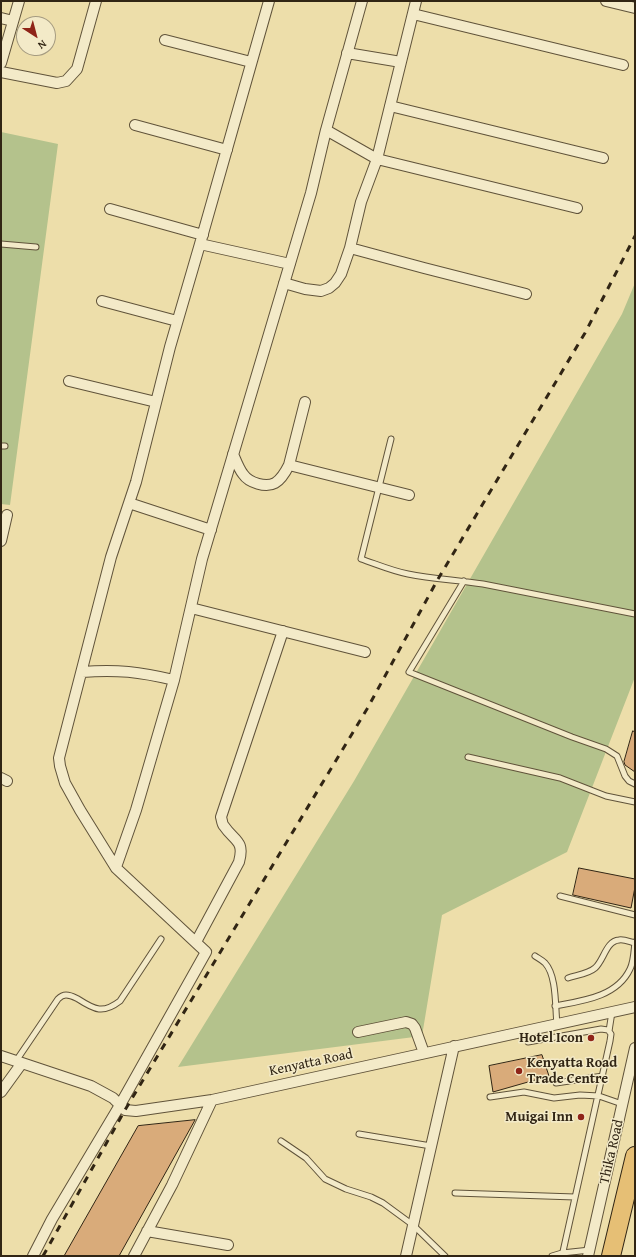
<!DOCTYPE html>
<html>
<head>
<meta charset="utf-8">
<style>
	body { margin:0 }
	#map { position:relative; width:636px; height:1257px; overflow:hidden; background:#eddeaa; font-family:"Gentium Book Plus",serif }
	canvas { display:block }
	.frame { position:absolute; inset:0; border:2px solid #312514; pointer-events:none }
	.north { position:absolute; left:16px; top:16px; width:40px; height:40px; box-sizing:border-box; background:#f3eac8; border:1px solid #a59b80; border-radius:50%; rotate:144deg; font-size:11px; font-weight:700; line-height:16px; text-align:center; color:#312514 }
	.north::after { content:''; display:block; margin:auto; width:14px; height:18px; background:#8f2418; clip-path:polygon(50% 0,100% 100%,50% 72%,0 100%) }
</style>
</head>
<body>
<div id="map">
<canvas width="636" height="1257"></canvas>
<div class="frame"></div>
<div class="north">N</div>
</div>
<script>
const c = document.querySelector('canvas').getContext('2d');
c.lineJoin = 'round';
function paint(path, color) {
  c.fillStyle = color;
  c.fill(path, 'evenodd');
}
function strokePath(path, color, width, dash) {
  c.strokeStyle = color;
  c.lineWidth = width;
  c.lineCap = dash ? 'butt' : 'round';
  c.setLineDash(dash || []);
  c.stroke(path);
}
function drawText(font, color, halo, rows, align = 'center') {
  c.font = font + ' "Gentium Book Plus",serif';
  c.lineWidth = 3;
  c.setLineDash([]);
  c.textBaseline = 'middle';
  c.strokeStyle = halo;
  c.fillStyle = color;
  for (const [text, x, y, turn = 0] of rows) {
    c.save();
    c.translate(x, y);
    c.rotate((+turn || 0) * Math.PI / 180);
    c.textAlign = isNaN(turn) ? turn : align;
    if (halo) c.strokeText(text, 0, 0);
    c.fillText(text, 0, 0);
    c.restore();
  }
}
paint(new Path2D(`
	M1 132 58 144 10 505 1 504Z
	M635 283V677L567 852 442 915 422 1036 178 1067 354 781 622 314Z`), '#b4c28c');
const building = new Path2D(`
	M633 731 635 732V772L625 765 624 762Z
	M579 868 635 879V887L631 908 573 895Z
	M542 1055 549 1076 493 1092 489 1066Z
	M195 1120 119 1256H64L138 1126Z`);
paint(building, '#d9ab7a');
strokePath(building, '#312514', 1);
const lane = new Path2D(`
	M1 244 36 247
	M391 439 361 559C376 564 392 571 408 574 433 579 458 580 483 584L635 614
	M1 446H5
	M464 581 409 672 572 737 606 749 617 756 625 776 629 781 635 784
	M468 757 560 778 606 796 635 802
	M560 896 635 915
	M535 956C538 958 542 960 545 963 557 976 555 1007 557 1024
	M568 978C577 975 588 974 595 968 604 960 606 941 619 940 624 939 630 942 635 943
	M555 1006C582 1001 617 997 630 969 634 961 634 950 635 942
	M609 1031 612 1012
	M528 1042 601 1029 608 1030 611 1034 610 1041 562 1256
	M16 1061 58 999C60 997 63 995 66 995 71 995 74 997 78 999 95 1010 103 1014 120 1001L161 939
	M556 1083 603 1076
	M490 1097 524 1092 554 1098 580 1095 599 1096 622 1104
	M359 1134 431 1146
	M281 1141 306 1158 325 1179 346 1189 371 1197 383 1203 413 1225 445 1256
	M455 1193 575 1197
	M552 1256 562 1253 590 1250`);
const street = new Path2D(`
	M606 1 635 8
	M413 14 623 65
	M1 18 13 21
	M165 40 251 62
	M347 53 401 62
	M1 63 19 1
	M1 72 57 83 66 81 77 69 96 1
	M390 106 603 158
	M135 125 227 150
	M326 130 377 159 577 208
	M110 209 203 235
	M200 244 290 264
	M350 248 424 268 526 294
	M284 283 305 289 321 291 329 288 335 283 341 274 350 248 361 202 377 159 416 1
	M102 301 177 321
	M69 381 156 402
	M233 454C236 461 239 469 243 474 249 483 266 488 275 483 282 479 286 471 289 465L305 402
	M289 465 409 495
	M129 503 211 530
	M1 541 7 515
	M191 608 365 652
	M82 672C117 669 140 672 174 680
	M1 778 7 781
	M116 867 136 810 174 680 202 559 311 193 326 130 362 1
	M196 942 239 862C245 840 234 841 224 826 222 824 222 820 221 817L283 631
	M358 1032 406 1022 412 1024 415 1028 424 1053
	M1 1056 91 1086 113 1098 125 1110 136 1111 212 1100 635 1007
	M1 1092 22 1063
	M147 1231 228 1245
	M33 1256 52 1219 120 1105 206 952 116 868 80 810 65 783 60 766 59 758 111 557 136 482 170 347 200 244 269 1
	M134 1256 172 1185 212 1100
	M406 1256 454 1046
	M588 1256 635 1048`);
const highway = new Path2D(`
	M611 1256 635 1156`);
strokePath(lane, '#60533a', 7);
strokePath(street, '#60533a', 12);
strokePath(highway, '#312514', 20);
strokePath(lane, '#f3eac8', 5);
strokePath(street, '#f3eac8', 10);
strokePath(highway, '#e6bf75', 18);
strokePath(new Path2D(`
	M43 1256 125 1110 367 709 438 579 585 333 635 236`), '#312514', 3, [7, 7]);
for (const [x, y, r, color] of [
	[591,1038,4,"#8f2418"],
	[519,1071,4,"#8f2418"],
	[581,1117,4,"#8f2418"]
]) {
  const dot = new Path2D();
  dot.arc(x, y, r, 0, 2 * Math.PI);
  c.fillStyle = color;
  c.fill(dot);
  strokePath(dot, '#f3eac8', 1.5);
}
drawText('bold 14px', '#312514', '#f3eac8', [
	["Hotel Icon",583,1038],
	["Kenyatta Road",527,1063,"left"],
	["Trade Centre",527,1079,"left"],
	["Muigai Inn",573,1117]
], 'right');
drawText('14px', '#312514', '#f3eac8', [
	["Kenyatta Road",311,1063,-12],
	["Thika Road",612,1152,-77]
]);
</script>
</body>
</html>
